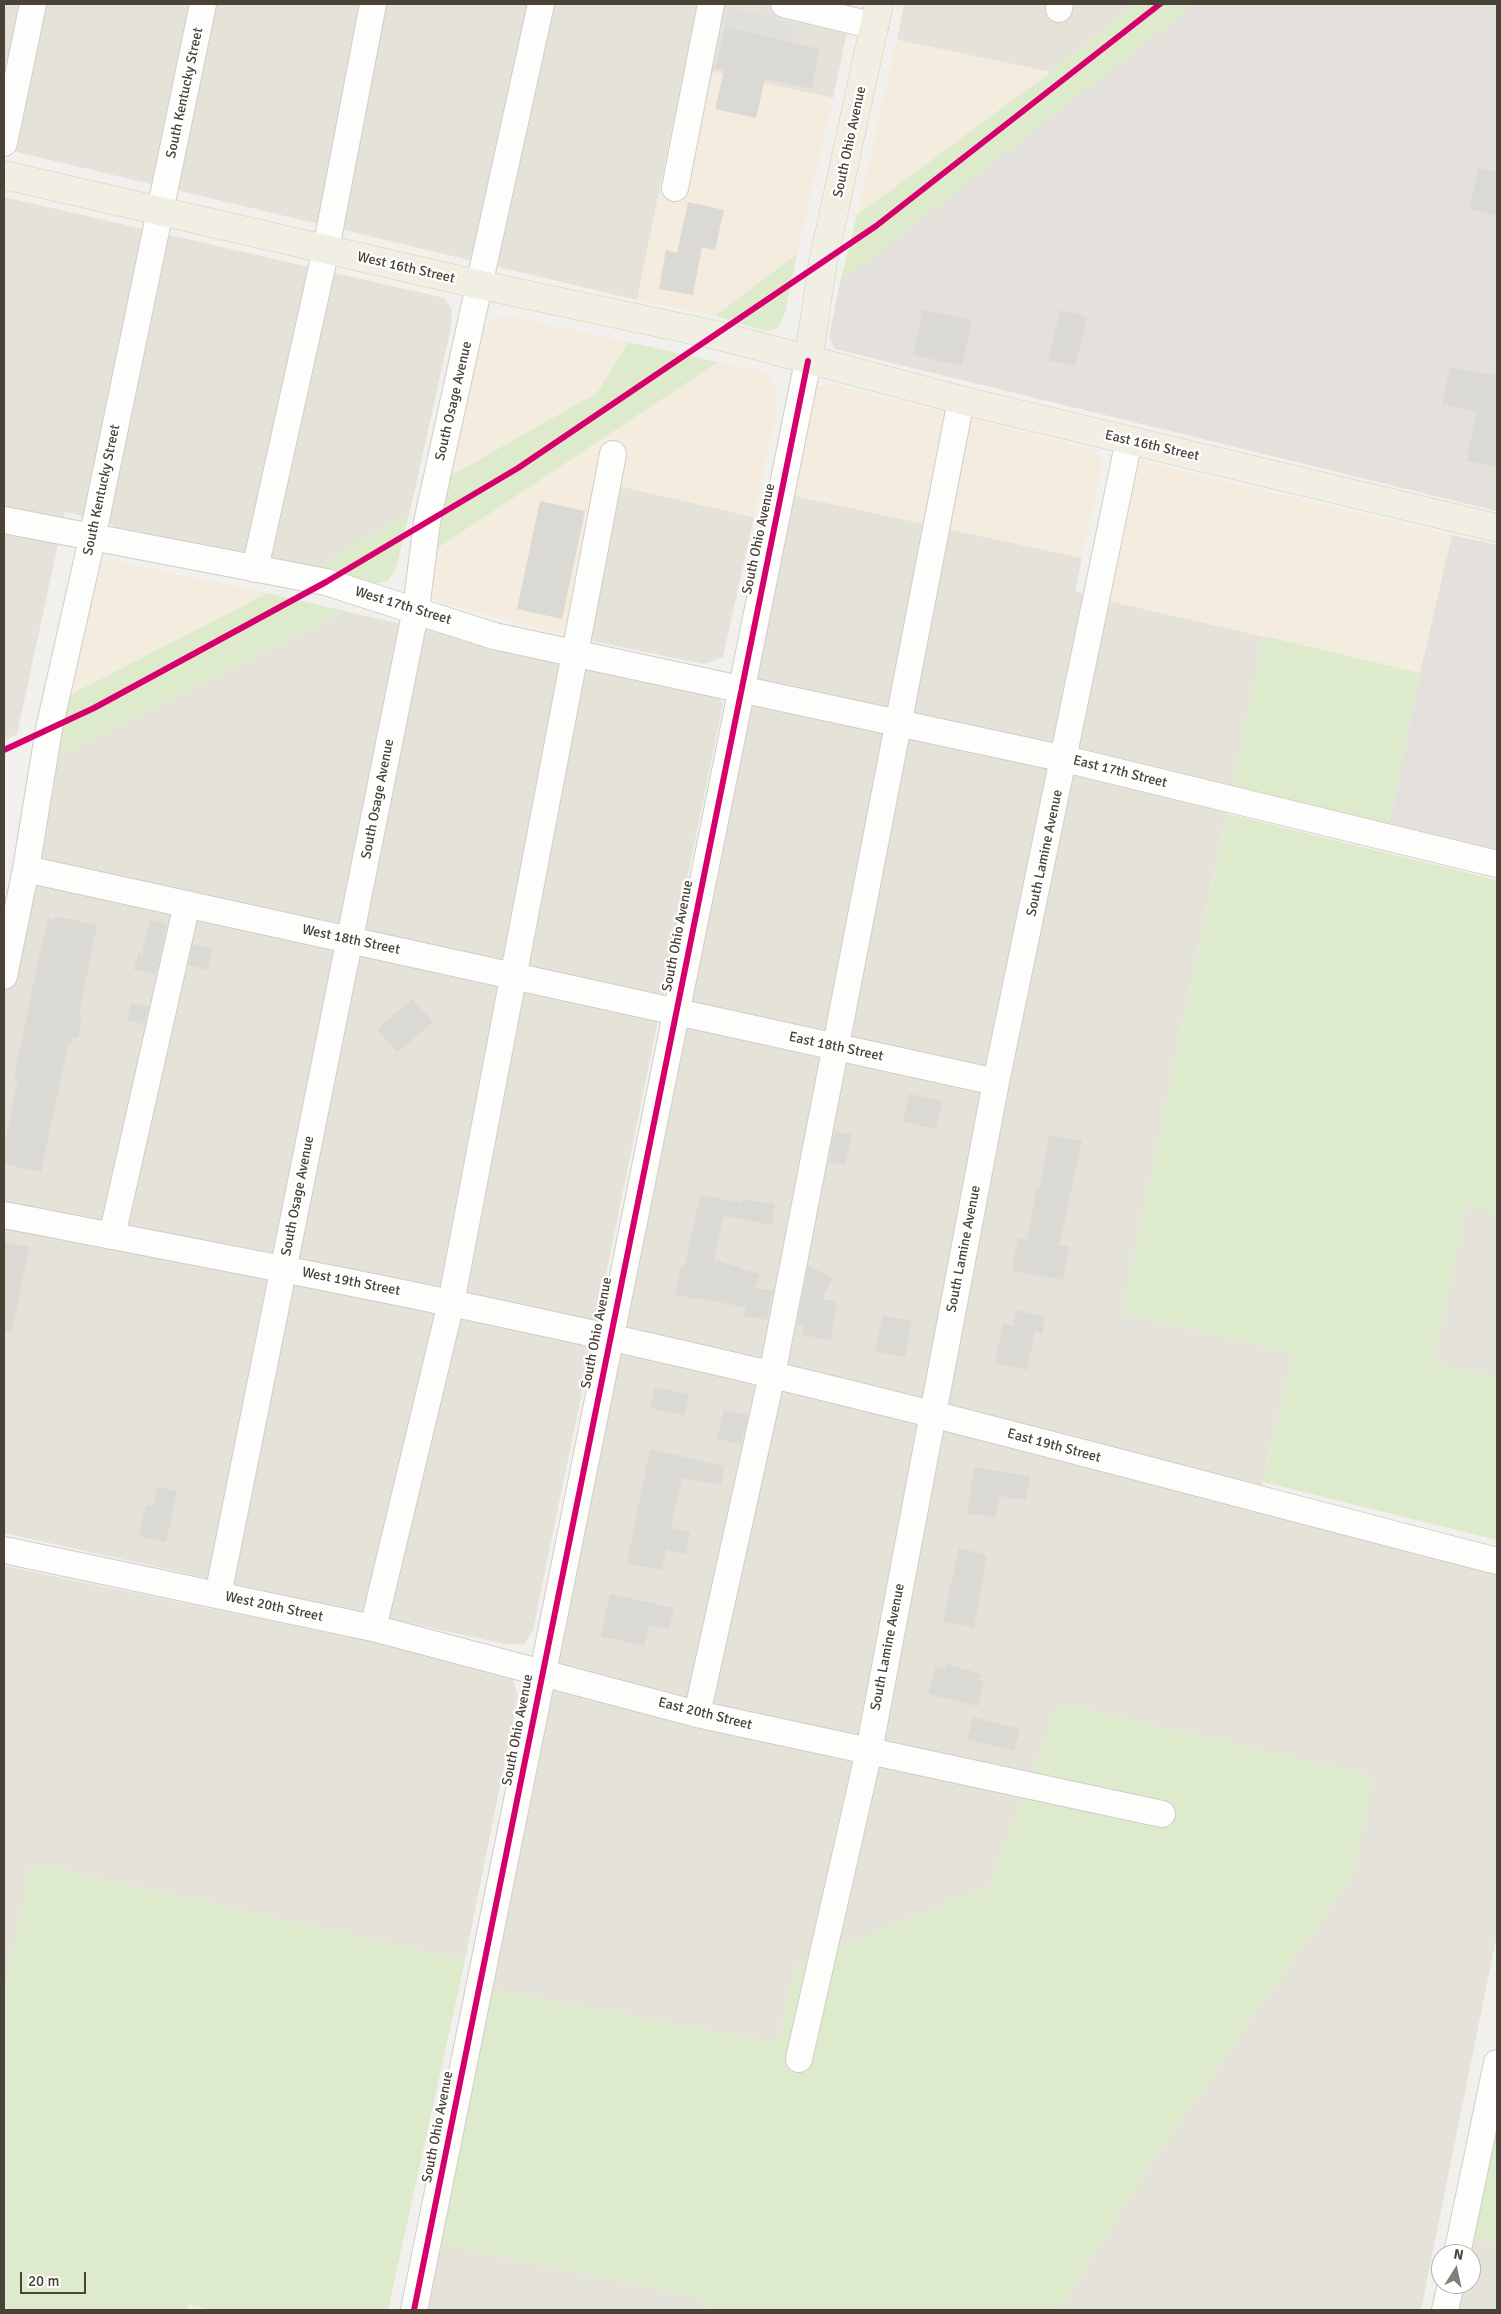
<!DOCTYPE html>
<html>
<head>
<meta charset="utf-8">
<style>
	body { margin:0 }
	#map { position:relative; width:1501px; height:2314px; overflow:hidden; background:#f1f0ec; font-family:Signika,sans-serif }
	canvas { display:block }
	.frame { position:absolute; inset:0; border:5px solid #484237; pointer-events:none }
	.north { position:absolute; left:1431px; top:2244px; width:50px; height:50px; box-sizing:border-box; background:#fff; border:1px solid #b6b3af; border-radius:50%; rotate:10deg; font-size:14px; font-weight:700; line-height:20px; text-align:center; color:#484237 }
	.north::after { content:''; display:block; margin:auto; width:18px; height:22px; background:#837f76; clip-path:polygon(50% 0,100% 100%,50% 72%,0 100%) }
	.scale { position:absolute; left:20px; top:2272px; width:66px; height:22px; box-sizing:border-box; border:2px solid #484237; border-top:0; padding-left:6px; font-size:15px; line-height:18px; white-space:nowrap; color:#484237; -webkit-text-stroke:4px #fff; paint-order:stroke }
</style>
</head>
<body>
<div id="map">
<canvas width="1501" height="2314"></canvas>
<div class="frame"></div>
<div class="north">N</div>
<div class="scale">20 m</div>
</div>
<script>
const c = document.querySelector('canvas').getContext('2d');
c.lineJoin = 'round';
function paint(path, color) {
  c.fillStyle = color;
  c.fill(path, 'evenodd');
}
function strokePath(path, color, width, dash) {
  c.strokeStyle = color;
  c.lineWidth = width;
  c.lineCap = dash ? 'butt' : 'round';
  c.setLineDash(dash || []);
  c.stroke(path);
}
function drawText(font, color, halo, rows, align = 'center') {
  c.font = font + ' Signika,sans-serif';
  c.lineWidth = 4.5;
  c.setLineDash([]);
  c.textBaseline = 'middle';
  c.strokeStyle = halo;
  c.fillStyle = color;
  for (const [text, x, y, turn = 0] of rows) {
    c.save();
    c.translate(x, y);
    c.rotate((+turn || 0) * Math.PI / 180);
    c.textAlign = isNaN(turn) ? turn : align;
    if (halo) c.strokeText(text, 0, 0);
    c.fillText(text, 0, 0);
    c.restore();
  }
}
paint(new Path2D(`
	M4 4H853L833 98 685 66 637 300 4 149Z
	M904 4H1135L1051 72 897 40Z
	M4 197 444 298 452 310 451 327 410 511 309 572 123 534 109 522 65 512 17 734 4 741Z
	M610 484 754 517 723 657 704 664 577 638Z
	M786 494 1082 558 1075 591 1100 599 1264 636 1122 1313 1293 1354 1256 1510 1497 1569V1934L1421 2310H1060L1152 2162 1354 1873 1373 1776 1059 1703 989 1886 795 1965 778 2043 477 1987Z
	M344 611 717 694 723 704 533 1630 524 1644H504L4 1533V903L21 906 52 761Z
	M1467 1205 1497 1213V1378L1433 1363Z
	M4 1566 383 1644 512 1675 518 1696 465 1960 31 1863 4 1992Z
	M1461 2237 1497 2245V2310H1446L1451 2284H1471V2254H1457Z
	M428 2242 706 2299 704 2310H415Z`), '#e5e2d9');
paint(new Path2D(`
	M897 40 1051 72 857 215Z
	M685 66 833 98 797 254 715 316 637 300Z
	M496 317H513L628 342 597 393 450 476 483 329Z
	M718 362 767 372 775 387 777 409 754 517 610 484 577 638 438 602 426 584 433 551Z
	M835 385 1092 449 1103 460 1082 558 786 494 808 397 817 386Z
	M1143 462 1452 535 1420 673 1100 599 1129 472Z
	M113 561 268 593 62 699 100 562Z`), '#f3ecdf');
paint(new Path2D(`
	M1196 4H1497V511L835 349 829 337 840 283Z
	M1452 535 1497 545V852L1389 827 1420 673Z`), '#e4e0db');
paint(new Path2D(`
	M1135 4H1196L840 283 857 215 1051 72Z
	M797 254 785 313 778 328 766 331 715 316Z
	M628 342 718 362 433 551 450 476 597 393Z
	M410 511 396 569 388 581 369 585 309 572Z
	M268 593 344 611 52 761 62 699Z
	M1264 636 1420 673 1389 827 1231 793Z
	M1227 814 1497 880V1213L1467 1206 1433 1363 1497 1378V1540L1263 1482 1293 1354 1122 1313Z
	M1059 1703 1374 1776 1354 1873 1152 2162 1060 2310H704L706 2299 428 2242 477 1987 778 2043 795 1965 989 1886Z
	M30 1863 465 1960 388 2310H214L189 2305 187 2310H4V1992Z
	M1497 2082V2245L1461 2237Z`), '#ddebcc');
paint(new Path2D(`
	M729 8 794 23 789 42 725 27Z`), '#e0dfdb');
paint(new Path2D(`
	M725 27 819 49 812 89 765 79 756 118 715 109 724 70 715 68Z
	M1478 168 1497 172V215L1470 209Z
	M688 202 724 210 715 250 702 247 693 295 659 289 666 250 677 253Z
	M923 310 972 320 962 366 913 355Z
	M1060 310 1087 317 1075 366 1048 360Z
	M1450 367 1497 376V467L1467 461 1476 411 1442 404Z
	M540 501 585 511 562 619 517 609Z
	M55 916 97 925 79 1014 82 1015 78 1038 72 1037 71 1045 68 1044 41 1172 4 1164V1147L18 1078H14L38 961 48 918 54 920Z
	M150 920 167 924 156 974 134 970 138 953 142 954Z
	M193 944 213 949 207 970 188 965Z
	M412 999 433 1022 397 1052 377 1029Z
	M131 1003 149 1006 144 1024 127 1021Z
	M909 1094 942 1101 936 1129 903 1122Z
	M834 1132 851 1134 846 1165 829 1162Z
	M1049 1135 1082 1141 1059 1245 1069 1247 1063 1280 1012 1271 1018 1238 1027 1240 1037 1187 1040 1188Z
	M700 1195 742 1203 743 1199 775 1204 772 1225 723 1216 714 1260 760 1274 755 1288 773 1291 767 1320 744 1316 746 1307 675 1295 681 1265 685 1266Z
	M4 1242 29 1247 12 1332 4 1331Z
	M808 1266 833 1278 822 1299 837 1302 831 1340 802 1335 804 1327 797 1325Z
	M1016 1310 1045 1317 1042 1334 1035 1332 1027 1370 995 1363 1003 1324 1013 1326Z
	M883 1315 912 1321 905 1357 875 1351Z
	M655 1387 689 1395 685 1416 650 1408Z
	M724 1410 748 1415 741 1444 717 1439Z
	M650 1449 724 1466 721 1484 682 1478 671 1528 690 1532 685 1554 666 1549 662 1570 627 1563Z
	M974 1467 1030 1476 1026 1500 1000 1496 996 1518 967 1513Z
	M157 1487 177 1491 166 1542 139 1536 146 1505 153 1506Z
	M959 1548 987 1555 974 1628 943 1621Z
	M610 1594 674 1608 669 1629 649 1625 644 1646 601 1636Z
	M947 1664 981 1674 979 1680 984 1682 978 1706 928 1694 936 1666 946 1669Z
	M973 1717 1020 1729 1014 1751 967 1739Z`), '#dbd9d4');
const minor = new Path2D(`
	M784 4 875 26
	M1059 9 1060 4
	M4 143 33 4
	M675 188 711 4
	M4 520 326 582 494 636 1065 759 1497 864
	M255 569 326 249 373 4
	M26 869 996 1082
	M4 976 26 869 49 729 92 539 203 4
	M4 1215C206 1254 408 1292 608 1337 907 1403 1201 1485 1497 1561
	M112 1236 187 904
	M4 1550 373 1628 697 1714 1162 1814
	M218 1595 416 609 427 522 541 4
	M373 1628 451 1303 613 454
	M697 1714 772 1375 961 400
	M799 2059 869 1751 996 1082 1129 440
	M1457 2254 1497 2063
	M414 2310 808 361
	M1445 2310 1451 2284`);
const major = new Path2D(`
	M4 175 481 285 716 335 965 401 1497 528
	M808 361 823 262 879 4`);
strokePath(minor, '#cfcdc9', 28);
strokePath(major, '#d3cdb9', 29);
strokePath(minor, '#fdfdfc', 26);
strokePath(major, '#f1eee4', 28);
strokePath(new Path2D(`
	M4 750 94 708 326 582 518 468 876 226 1160 4
	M414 2310 808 361`), '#d6006c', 6);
drawText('14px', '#484237', '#fff', [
	["South Kentucky Street",185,93,-78],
	["South Ohio Avenue",850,142,-78],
	["West 16th Street",406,268,13],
	["South Osage Avenue",454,401,-77],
	["East 16th Street",1152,446,13],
	["South Kentucky Street",102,490,-78],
	["South Ohio Avenue",759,539,-78],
	["West 17th Street",403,606,17],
	["East 17th Street",1120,772,14],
	["South Osage Avenue",378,799,-79],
	["South Lamine Avenue",1045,853,-78],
	["South Ohio Avenue",678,936,-79],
	["West 18th Street",351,940,12],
	["East 18th Street",836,1047,12],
	["South Osage Avenue",298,1196,-79],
	["South Lamine Avenue",964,1249,-79],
	["West 19th Street",351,1282,11],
	["South Ohio Avenue",597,1333,-79],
	["East 19th Street",1054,1446,15],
	["West 20th Street",274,1607,12],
	["South Lamine Avenue",888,1647,-79],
	["East 20th Street",705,1714,14],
	["South Ohio Avenue",518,1730,-79],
	["South Ohio Avenue",438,2127,-79]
]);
</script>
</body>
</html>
